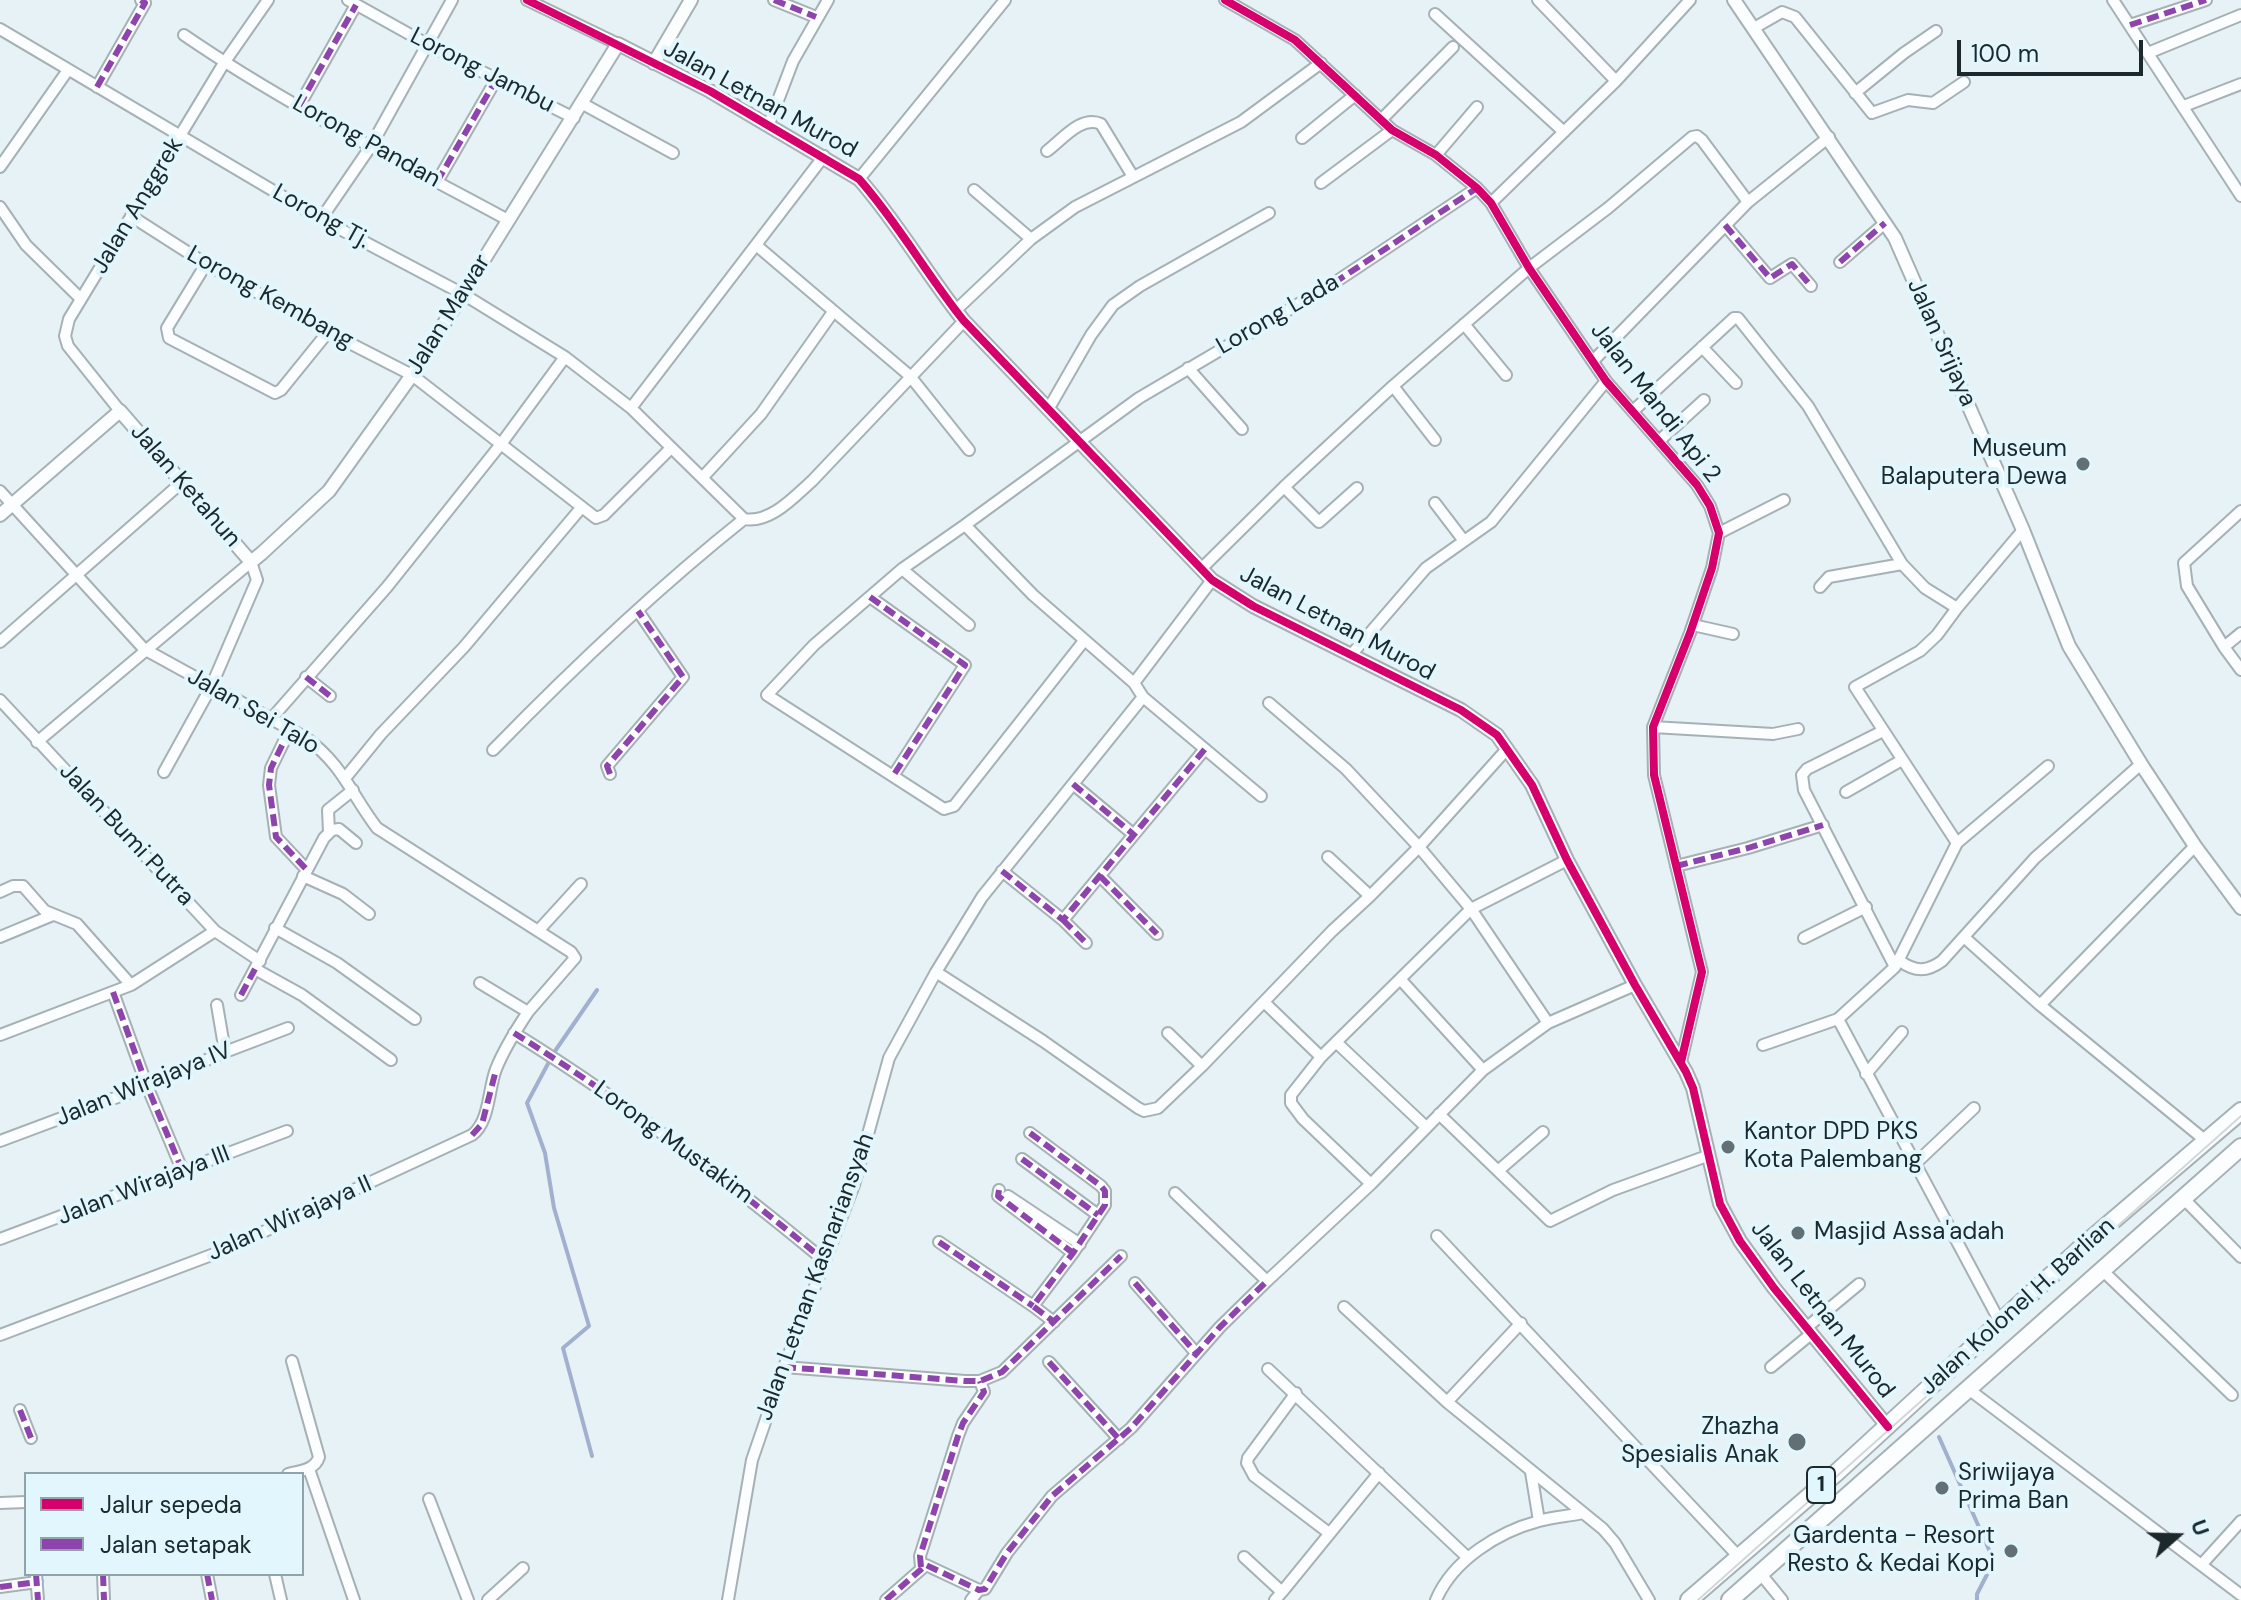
<!DOCTYPE html>
<html>
<head>
<meta charset="utf-8">
<style>
	body { margin:0 }
	#map { position:relative; width:2241px; height:1600px; overflow:hidden; background:#e7f2f7; font-family:"DM Sans",sans-serif }
	canvas { display:block }
	.legend { position:absolute; left:24px; top:1472px; width:280px; height:104px; box-sizing:border-box; background:#e1f6fd; border:2px solid #92a4aa; margin:0; padding:10px 14px; list-style:none; font-size:24px; color:#1b292d }
	.legend li { display:flex; align-items:center; gap:16px; height:40px }
	.legend b { width:40px; border:2px solid #92a4aa }
	.north { position:absolute; left:2137px; top:1496px; width:80px; height:80px; -webkit-text-stroke:6px #e1f6fd; paint-order:stroke; rotate:70deg; font-size:22px; font-weight:700; line-height:32px; text-align:center; color:#1b292d }
	.north::after { content:''; display:block; margin:auto; width:28px; height:36px; background:#1b292d; clip-path:polygon(50% 0,100% 100%,50% 72%,0 100%) }
	.scale { position:absolute; left:1957px; top:40px; width:186px; height:36px; box-sizing:border-box; border:4px solid #1b292d; border-top:0; padding-left:10px; font-size:24px; line-height:28px; white-space:nowrap; color:#1b292d; -webkit-text-stroke:6px #e1f6fd; paint-order:stroke }
</style>
</head>
<body>
<div id="map">
<canvas width="2241" height="1600"></canvas>
<ul class="legend">
<li><b style="height:10px;background:#d6006c"></b>Jalur sepeda</li>
<li><b style="height:10px;background:#8e44ad"></b>Jalan setapak</li>
</ul>
<div class="north">U</div>
<div class="scale">100 m</div>
</div>
<script>
const c = document.querySelector('canvas').getContext('2d');
c.lineJoin = 'round';
function strokePath(path, color, width, dash) {
  c.strokeStyle = color;
  c.lineWidth = width;
  c.lineCap = dash ? 'butt' : 'round';
  c.setLineDash(dash || []);
  c.stroke(path);
}
function drawText(font, color, halo, rows, align = 'center') {
  c.font = font + ' "DM Sans",sans-serif';
  c.lineWidth = 8;
  c.setLineDash([]);
  c.textBaseline = 'middle';
  c.strokeStyle = halo;
  c.fillStyle = color;
  for (const [text, x, y, turn = 0] of rows) {
    c.save();
    c.translate(x, y);
    c.rotate((+turn || 0) * Math.PI / 180);
    c.textAlign = isNaN(turn) ? turn : align;
    if (halo) c.strokeText(text, 0, 0);
    c.fillText(text, 0, 0);
    c.restore();
  }
}
strokePath(new Path2D(`
	M553 1054 597 990
	M550 1060 527 1103 545 1153 554 1208 589 1326 563 1348 592 1456
	M1939 1437 1994 1561 1977 1594V1600`), '#a2b0d0', 4);
const minor = new Path2D(`
	M348 0 427 44 574 118
	M527 0 618 44
	M774 0 816 17
	M1225 0 1295 40 1392 130 1436 155 1477 188 1491 203 1529 268 1606 381 1697 485 1710 506 1719 533 1712 568 1690 633 1653 727 1654 775 1702 972 1681 1062
	M1538 0 1616 81
	M2113 0 2241 196
	M1435 14 1564 132
	M2130 25 2206 0
	M1754 28 1782 12 1795 17 1872 113 1908 100 1933 103 1964 82
	M0 29 321 219 463 294 565 357 631 408 744 519C770 524 794 497 812 481L964 321
	M184 35C286 105 399 161 508 220
	M2148 53 2241 15
	M97 87 145 3 141 0
	M1855 93 1904 53 1936 31
	M583 104 673 153
	M299 106 356 5
	M2184 106 2241 84
	M1381 120 1453 47
	M769 124 793 61 828 0
	M1302 138 1355 95
	M1047 151C1063 139 1081 115 1101 124L1132 175
	M1436 155 1477 107
	M0 167 68 70
	M859 179 1005 0
	M437 182 497 78
	M1321 183 1392 130
	M974 190 1031 239
	M1491 203 1616 81 1690 0
	M0 207 26 245 81 299
	M131 216 206 264 328 332 412 375 596 518 604 515 671 448
	M321 219 371 146 452 0
	M1725 225 1770 278 1792 264 1811 286
	M756 245 910 376 969 450
	M1840 262 1885 223
	M206 264 167 328 169 338 275 393 281 390 328 332
	M956 310 1031 239 1075 207 1241 122 1321 63
	M1464 324 1506 375
	M1702 347 1736 383
	M1593 361 1748 202 1829 137
	M1188 368 1242 429
	M1393 386 1435 440
	M631 408 824 156
	M1049 408 1091 335 1113 305 1140 286 1269 213
	M120 411 68 346 65 336 69 319 224 63 268 0
	M1633 411 1734 318H1738L1808 406 1902 564
	M1659 441 1704 400
	M703 477 761 414 833 312
	M1284 487 1319 522 1357 488
	M0 491 144 649 306 738C343 765 351 794 377 828L571 952 575 958 528 1012 480 983
	M1435 503 1464 541
	M2241 511 2184 563 2187 586 2224 647 2241 670
	M965 525 1139 398 1334 283 1477 188
	M1719 533 1784 500
	M1202 568 1284 487 1393 386 1529 268 1608 208 1692 137 1697 136 1702 140 1748 202
	M902 569 969 625
	M1820 587 1829 577 1902 564 1925 588 1957 608 2023 530
	M870 597 965 665 893 776
	M1957 608 1937 635 1920 651 1855 687 1957 843
	M1693 625 1733 634
	M0 642 181 483
	M1083 642 954 806 944 809 767 695 814 645 902 569 965 525 1033 595 1134 683 1143 697 1261 796
	M2224 647 2241 633
	M1351 655 1426 568 1491 522 1606 381
	M306 677 330 696
	M1134 683 1212 580
	M0 700 215 931 260 961
	M1269 703 1346 769 1419 847 1471 909 1548 1023
	M271 719 387 587 501 444 565 357
	M1653 727 1773 734 1798 729
	M290 729 271 768 269 785 276 837 307 870
	M1883 731 1807 769 1802 775 1804 790 1895 967
	M37 742 251 562 257 580 211 687 164 772
	M493 750C572 669 655 590 744 519
	M610 774 607 766 683 677 638 611
	M346 777 381 734 464 647 581 508
	M1073 784 1133 834
	M1846 792 1902 760
	M329 832 328 810 353 790
	M1328 857 1370 896
	M1676 866 1748 848 1823 825
	M1002 871 1063 920 1205 749
	M303 876 343 894 369 914
	M1100 876 1157 934
	M0 892 13 886H23L45 911 77 924 131 985
	M1063 920 1086 943
	M275 928 337 963 415 1019
	M538 931 581 884
	M0 937 53 915
	M1804 938 1866 907
	M1965 938 2040 1005 2206 1141
	M1900 961C1915 972 1927 972 1942 961L2035 858 2141 764
	M255 969 302 995 391 1060
	M936 972 1043 1041 1138 1108 1144 1111 1158 1108 1202 1066 1332 931 1370 896 1419 847 1507 749
	M1401 980 1483 1070
	M113 992 147 1086 183 1172
	M241 995 324 838 332 830 339 829 356 843
	M1264 1002 1321 1057
	M217 1005 225 1052
	M2040 1005 2195 846
	M1838 1019 2000 1322
	M514 1033C624 1101 726 1179 825 1261
	M1168 1033 1202 1066
	M0 1035 131 985 215 931
	M1337 1043 1426 1127
	M1763 1045 1838 1019 1895 967 1957 843 2048 766
	M1866 1074 1902 1032
	M1439 1114 1550 1221 1613 1190 1707 1156
	M1030 1133 1101 1186 1105 1191V1205L1073 1253 1033 1306 1054 1322
	M0 1141 147 1086 225 1052 288 1028
	M1022 1159 1098 1215
	M1916 1163 1974 1108
	M1499 1170 1543 1132
	M1371 1184 1303 1119 1291 1103V1095L1321 1057 1471 909 1567 860
	M999 1190 998 1196 1073 1253
	M1175 1193 1267 1281 1371 1184 1483 1070 1548 1023 1635 985
	M1008 1196 1080 1244
	M2183 1198 2241 1257
	M1437 1236 1739 1557
	M0 1239 287 1131
	M939 1242 1033 1306
	M2101 1269 2232 1395
	M1135 1283 1196 1353
	M1344 1307 1447 1402 1603 1529 1615 1543 1649 1600
	M1806 1328 1859 1284
	M0 1335 222 1251 472 1135C490 1121 488 1090 496 1069 504 1049 516 1030 528 1012
	M1049 1362 1119 1439
	M784 1367 965 1381H980L1002 1372 1121 1256
	M1771 1367 1811 1334
	M1268 1369 1467 1557
	M1967 1388 2241 1595
	M1296 1393 1248 1458 1247 1463 1254 1476 1329 1533
	M1447 1402 1521 1323
	M20 1410 31 1438
	M309 1469 354 1600
	M1531 1472 1539 1521
	M288 1474C300 1471 315 1470 319 1457L292 1361
	M429 1499 468 1600
	M0 1503 26 1502
	M1244 1557 1282 1592 1275 1600
	M2202 1564 2241 1521
	M921 1567 920 1556 958 1436 963 1423 984 1392 980 1381
	M1760 1573 1782 1600
	M36 1574 38 1600
	M103 1574 104 1600
	M207 1574 212 1600
	M275 1574 281 1600
	M0 1587 37 1582
	M1282 1592 1379 1473
	M488 1600 523 1568
	M728 1600 752 1460 784 1367 854 1185 889 1058 936 972 982 897 1143 697
	M886 1600 926 1565 979 1590 985 1589 1007 1553 1052 1496 1131 1428 1220 1327 1267 1281
	M971 1600 979 1590
	M1436 1600C1453 1560 1498 1532 1539 1521 1553 1517 1569 1516 1583 1513`);
const tertiary = new Path2D(`
	M1734 0 1895 238 2023 530 2069 646 2141 764 2195 846 2241 908
	M654 63 691 0
	M0 515 120 411 251 562 262 553 329 491 412 375 618 44 710 91 859 179C898 223 927 275 964 321L1212 580 1253 606 1461 710 1497 735 1532 785 1567 860 1635 985 1686 1072 1693 1088 1720 1204 1740 1241 1774 1288 1888 1427`);
const trunk = new Path2D(`
	M1689 1600 1835 1474 2083 1246 2241 1111
	M1730 1600 2241 1147`);
strokePath(minor, '#a6b1b6', 14);
strokePath(tertiary, '#a6b1b6', 16);
strokePath(trunk, '#a6b1b6', 20);
strokePath(minor, '#fbfdfe', 10);
strokePath(tertiary, '#fbfdfe', 12);
strokePath(trunk, '#fbfdfe', 16);
strokePath(new Path2D(`
	M1698 1600 2241 1116`), '#d3d7d8', 2);
strokePath(new Path2D(`
	M774 0 816 17
	M2130 25 2206 0
	M97 87 145 3 141 0
	M299 106 356 5
	M437 182 497 78
	M1725 225 1770 278 1792 264 1811 286
	M1840 262 1885 223
	M1334 283 1477 188
	M870 597 965 665 893 776
	M306 677 330 696
	M290 729 271 768 269 785 276 837 307 870
	M610 774 607 766 683 677 638 611
	M1073 784 1133 834
	M1676 866 1748 848 1823 825
	M1002 871 1063 920 1205 749
	M1100 876 1157 934
	M1063 920 1086 943
	M113 992 147 1086 183 1172
	M241 995 255 969
	M514 1033C624 1101 726 1179 825 1261
	M1030 1133 1101 1186 1105 1191V1205L1073 1253 1033 1306 1054 1322
	M472 1135 482 1124 496 1070
	M1022 1159 1098 1215
	M999 1190 998 1196 1073 1253
	M939 1242 1033 1306
	M1135 1283 1196 1353
	M1049 1362 1119 1439
	M784 1367 965 1381H980L1002 1372 1121 1256
	M20 1410 31 1438
	M921 1567 920 1556 958 1436 963 1423 984 1392 980 1381
	M36 1574 38 1600
	M103 1574 104 1600
	M207 1574 212 1600
	M0 1587 37 1582
	M886 1600 926 1565 979 1590 985 1589 1007 1553 1052 1496 1131 1428 1220 1327 1267 1281`), '#8e44ad', 6, [12, 6]);
strokePath(new Path2D(`
	M527 0 710 91 859 179C898 223 927 275 964 321L1212 580 1253 606 1461 710 1497 735 1532 785 1567 860 1635 985 1686 1072 1693 1088 1720 1204 1740 1241 1774 1288 1888 1427
	M1225 0 1295 40 1392 130 1436 155 1477 188 1491 203 1529 268 1606 381 1697 485 1710 506 1719 533 1712 568 1690 633 1653 727 1654 775 1702 972 1681 1062`), '#d6006c', 8);
for (const [x, y, r, color] of [
	[2083,464,8,"#626f74"],
	[1728,1147,8,"#626f74"],
	[1798,1233,8,"#626f74"],
	[1797,1442,10,"#626f74"],
	[1942,1488,8,"#626f74"],
	[2011,1551,8,"#626f74"]
]) {
  const dot = new Path2D();
  dot.arc(x, y, r, 0, 2 * Math.PI);
  c.fillStyle = color;
  c.fill(dot);
  strokePath(dot, '#e1f6fd', 3);
}
for (const [x, y, w] of [
	[1821,1485,28]
]) {
  const box = new Path2D();
  box.roundRect(x - w / 2, y - 18, w, 36, 6);
  c.fillStyle = '#e1f6fd';
  c.fill(box);
  strokePath(box, '#1b292d', 2);
}
drawText('bold 22px', '#1b292d', null, [
	["1",1821,1485]
]);
drawText('24px', '#1b292d', '#e1f6fd', [
	["Lorong Jambu",482,71,27],
	["Jalan Letnan Murod",760,100,29],
	["Lorong Pandan",366,142,29],
	["Jalan Anggrek",138,206,-59],
	["Lorong Tj.",321,217,29],
	["Lorong Kembang",270,298,29],
	["Jalan Mawar",449,315,-58],
	["Lorong Lada",1278,315,-30],
	["Jalan Srijaya",1941,343,66],
	["Jalan Mandi Api 2",1655,403,52],
	["Jalan Ketahun",185,486,49],
	["Jalan Letnan Murod",1337,624,28],
	["Jalan Sei Talo",253,712,30],
	["Jalan Bumi Putra",126,835,47],
	["Jalan Wirajaya IV",144,1085,-22],
	["Lorong Mustakim",673,1143,36],
	["Jalan Wirajaya III",144,1186,-21],
	["Jalan Wirajaya II",290,1219,-24],
	["Jalan Letnan Kasnariansyah",816,1277,-70],
	["Jalan Kolonel H. Barlian",2018,1307,-42],
	["Jalan Letnan Murod",1822,1310,52]
]);
drawText('24px', '#1b292d', '#e1f6fd', [
	["Museum",2067,450],
	["Balaputera Dewa",2067,478],
	["Kantor DPD PKS",1744,1133,"left"],
	["Kota Palembang",1744,1161,"left"],
	["Masjid Assa'adah",1814,1233,"left"],
	["Zhazha",1779,1428],
	["Spesialis Anak",1779,1456],
	["Sriwijaya",1958,1474,"left"],
	["Prima Ban",1958,1502,"left"],
	["Gardenta - Resort",1995,1537],
	["Resto & Kedai Kopi",1995,1565]
], 'right');
</script>
</body>
</html>
